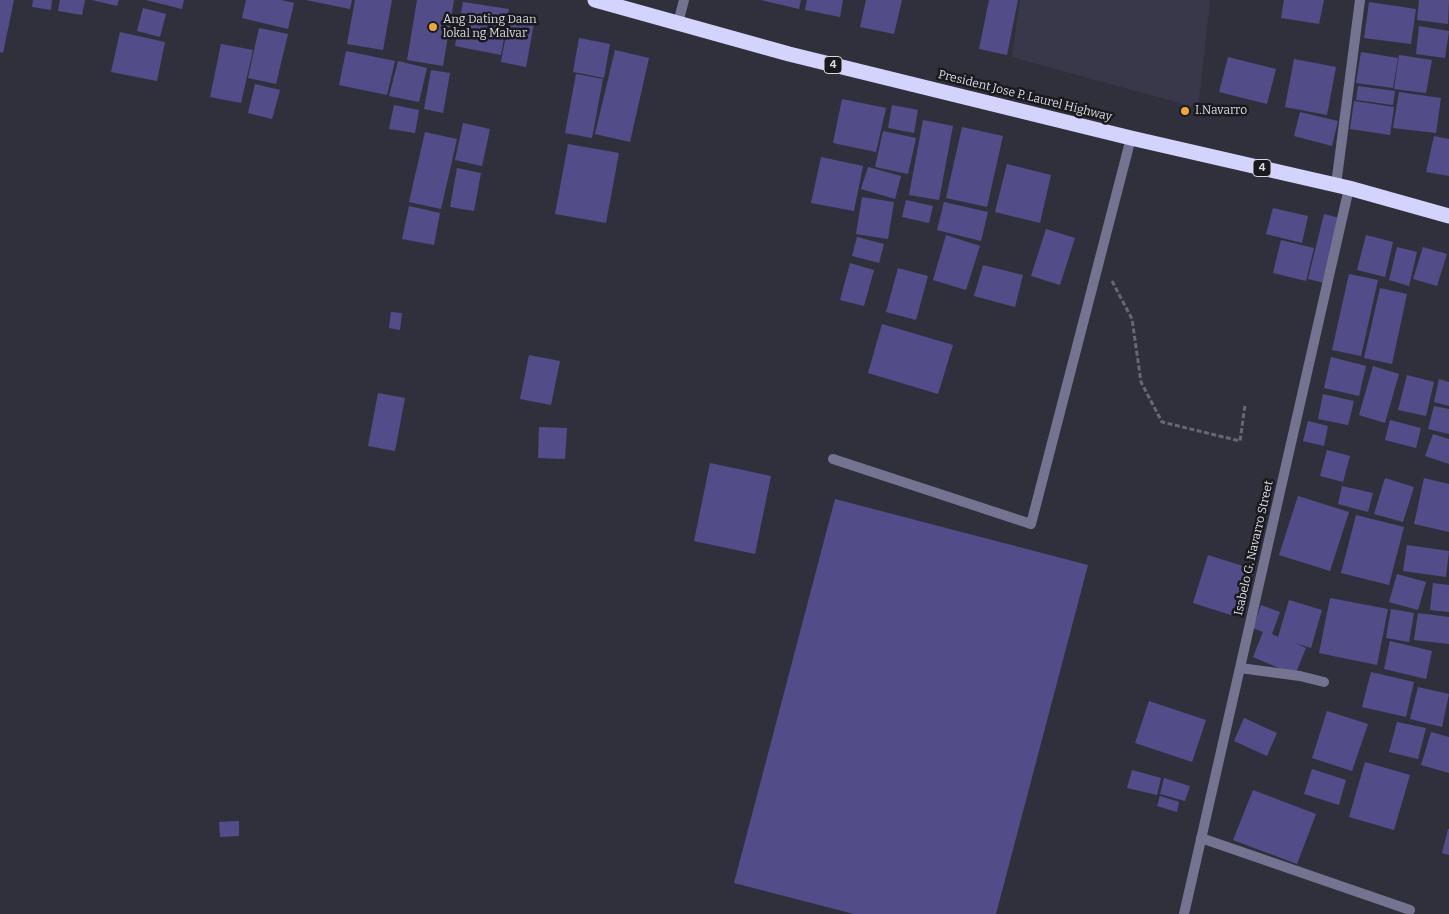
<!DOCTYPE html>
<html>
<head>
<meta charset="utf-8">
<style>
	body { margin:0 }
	canvas { display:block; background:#30303d }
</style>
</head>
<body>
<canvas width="1449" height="914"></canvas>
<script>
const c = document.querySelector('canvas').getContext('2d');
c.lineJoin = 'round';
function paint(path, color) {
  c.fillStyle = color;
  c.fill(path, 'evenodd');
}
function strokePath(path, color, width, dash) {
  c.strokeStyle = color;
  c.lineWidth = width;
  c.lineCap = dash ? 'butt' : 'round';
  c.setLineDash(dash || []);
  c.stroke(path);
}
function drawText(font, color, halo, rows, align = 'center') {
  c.font = font + ' Bitter,serif';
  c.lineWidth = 5;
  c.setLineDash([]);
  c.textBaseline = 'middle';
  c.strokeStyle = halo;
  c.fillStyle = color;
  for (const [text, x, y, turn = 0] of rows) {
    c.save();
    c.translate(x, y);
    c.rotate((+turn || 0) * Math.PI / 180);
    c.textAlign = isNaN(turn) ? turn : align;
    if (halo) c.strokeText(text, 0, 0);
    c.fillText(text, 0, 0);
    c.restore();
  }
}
paint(new Path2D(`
	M1020 0H1210L1198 108 1012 57Z`), '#39384b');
paint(new Path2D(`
	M0 0H14L3 53 0 52Z
	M33 0H52L51 10 32 7Z
	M60 0H85L82 15 58 11Z
	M92 0H119L117 6Z
	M146 0H184L182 9Z
	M246 0H281L294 3 288 29 242 18Z
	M306 0H352L350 9Z
	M355 0H392L383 50 347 44Z
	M417 0H454L443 66 407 60Z
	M761 0H801L799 9Z
	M807 0H843L840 17 805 10Z
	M866 0H902L894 34 860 27Z
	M989 0H1018L1007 55 979 49Z
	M1284 0H1324L1319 24 1281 18Z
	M1419 0H1449L1448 24 1417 20Z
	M463 2 509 9 501 55 455 46Z
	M1369 2 1416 9 1411 44 1364 38Z
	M143 8 166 14 160 37 137 31Z
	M510 13 535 18 526 67 501 62Z
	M1419 26 1449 31 1445 58 1416 54Z
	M259 28 288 34 276 84 248 78Z
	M120 32 165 42 157 81 111 72Z
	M579 38 610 44 604 78 573 72Z
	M221 44 253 50 241 103 210 97Z
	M615 50 649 58 630 142 595 134Z
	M346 51 395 61 387 95 339 85Z
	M1361 52 1398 58 1393 88 1356 83Z
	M1399 55 1432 60 1426 93 1394 89Z
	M1228 57 1276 69 1267 104 1219 92Z
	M1294 59 1336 67 1327 115 1285 107Z
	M398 61 427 68 419 102 389 96Z
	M431 70 450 73 443 113 424 109Z
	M576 74 603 79 592 138 565 133Z
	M255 84 280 90 272 119 248 113Z
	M1358 86 1395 91 1393 105 1356 100Z
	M1399 92 1441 98 1436 133 1393 128Z
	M842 99 886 108 876 152 833 143Z
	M1354 101 1394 107 1390 135 1350 129Z
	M394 105 419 110 415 133 389 129Z
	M892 105 918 110 914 133 888 128Z
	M1300 112 1338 121 1332 146 1294 136Z
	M923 120 953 126 939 200 909 195Z
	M463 123 490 129 482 166 455 160Z
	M962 127 1003 136 987 207 946 198Z
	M883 131 916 138 908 174 875 167Z
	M425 132 457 139 441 209 409 202Z
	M1434 136 1449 139V176L1426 172Z
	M568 144 619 153 606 223 555 214Z
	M821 157 863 166 854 211 811 203Z
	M1007 164 1051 175 1040 223 995 212Z
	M868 167 901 176 895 199 861 189Z
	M457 168 481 173 474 211 450 207Z
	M862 197 894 202 888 239 856 234Z
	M906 200 933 206 929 223 902 217Z
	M944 202 988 212 981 241 937 230Z
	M409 206 440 213 434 245 402 239Z
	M1273 208 1308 216 1302 243 1266 234Z
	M1324 214 1340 218 1324 283 1308 279Z
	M1046 229 1075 238 1060 285 1031 276Z
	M946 235 980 246 966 290 933 280Z
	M1366 235 1393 242 1385 277 1357 270Z
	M857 237 884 244 879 263 852 256Z
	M1281 240 1314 248 1306 281 1273 273Z
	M1397 247 1417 252 1409 286 1389 280Z
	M1423 247 1447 254 1437 286 1413 279Z
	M850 263 874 270 864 306 840 300Z
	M983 265 1023 275 1015 307 974 296Z
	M898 268 928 276 916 320 886 312Z
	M1349 274 1378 280 1361 356 1332 350Z
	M1380 288 1407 294 1392 364 1364 358Z
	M391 312 402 313 400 330 389 328Z
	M882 324 953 345 938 394 868 373Z
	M529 355 560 361 551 405 520 399Z
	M1331 357 1366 366 1359 396 1324 388Z
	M1373 366 1399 374 1385 423 1359 415Z
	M1407 375 1434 382 1426 416 1398 410Z
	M1439 379 1449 382V406L1434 402Z
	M378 393 405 398 395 451 368 446Z
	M1323 394 1354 401 1348 425 1318 419Z
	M1434 406 1449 409V434L1428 429Z
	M1390 420 1421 428 1416 448 1385 440Z
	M1308 421 1328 426 1324 446 1303 441Z
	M539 427 567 428 565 459 538 458Z
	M1433 434 1449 439V464L1425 456Z
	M1327 450 1350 456 1343 482 1320 476Z
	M710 463 771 476 755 554 694 541Z
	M1385 478 1414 487 1403 522 1374 514Z
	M1424 478 1449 484V532L1414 524Z
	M1342 486 1373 493 1368 512 1338 504Z
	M1298 496 1349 512 1330 571 1279 555Z
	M835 499 1088 565 996 914H854L734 883Z
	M1356 515 1404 527 1389 585 1341 573Z
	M1407 545 1449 551 1446 577 1403 571Z
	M1208 555 1249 568 1234 616 1193 603Z
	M1397 574 1426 582 1418 610 1389 602Z
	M1433 583 1449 585V612L1430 610Z
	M1330 598 1388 609 1377 665 1319 653Z
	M1289 600 1322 610 1311 648 1295 643 1306 648 1295 675 1253 657 1263 632 1253 628 1261 605 1280 612 1272 634 1278 637Z
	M1391 609 1414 613 1409 642 1386 638Z
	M1418 613 1449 617V644L1414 640Z
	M1390 641 1432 651 1426 679 1384 669Z
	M1371 672 1414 682 1406 717 1362 707Z
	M1418 687 1449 694 1442 727 1410 719Z
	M1149 701 1206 720 1192 762 1135 743Z
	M1327 711 1368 724 1352 771 1312 758Z
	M1244 718 1277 733 1267 756 1234 741Z
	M1397 722 1426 728 1418 759 1389 752Z
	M1431 732 1449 737V773L1421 765Z
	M1365 762 1410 775 1394 830 1349 817Z
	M1312 769 1346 780 1339 805 1304 794Z
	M1132 770 1161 778 1157 795 1127 788Z
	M1164 778 1190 786 1185 801 1160 794Z
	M1253 790 1316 814 1297 864 1233 840Z
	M1160 796 1179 802 1177 812 1157 806Z
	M239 821V836L220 837 219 822Z
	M1448 829H1449V855L1442 853Z`), '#524d88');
strokePath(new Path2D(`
	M1112 281 1132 319 1141 382 1162 422 1240 441 1245 405`), '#676772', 3, [5, 2.5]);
strokePath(new Path2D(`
	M833 459 1031 524 1131 138`), '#747490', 10);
strokePath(new Path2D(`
	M678 23 684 0
	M1336 185 1360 0
	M1240 668 1300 676 1324 682
	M1201 838 1410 910
	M1184 914 1349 188`), '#747490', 10);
strokePath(new Path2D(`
	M595 0 789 54 1131 138 1349 188 1449 216`), '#d4d3fd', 15);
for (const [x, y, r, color] of [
	[433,27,5,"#eca93a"],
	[1185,111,5,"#eca93a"]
]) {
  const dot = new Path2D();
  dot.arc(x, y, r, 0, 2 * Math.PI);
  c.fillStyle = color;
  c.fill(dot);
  strokePath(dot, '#19191e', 2);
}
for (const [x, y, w] of [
	[833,65,18],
	[1262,168,18]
]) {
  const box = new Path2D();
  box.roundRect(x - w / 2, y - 8.5, w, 17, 4);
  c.fillStyle = '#19191e';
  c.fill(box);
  strokePath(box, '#d9d9e1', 1);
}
drawText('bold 11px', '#d9d9e1', null, [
	["4",833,65],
	["4",1262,168]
]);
drawText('12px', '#d9d9e1', '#19191e', [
	["Ang Dating Daan",443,20],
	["lokal ng Malvar",443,34],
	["I.Navarro",1195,111]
], 'left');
drawText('12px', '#d9d9e1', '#19191e', [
	["President Jose P. Laurel Highway",1025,96,14],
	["Isabelo G. Navarro Street",1254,548,-77]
]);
</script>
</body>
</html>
